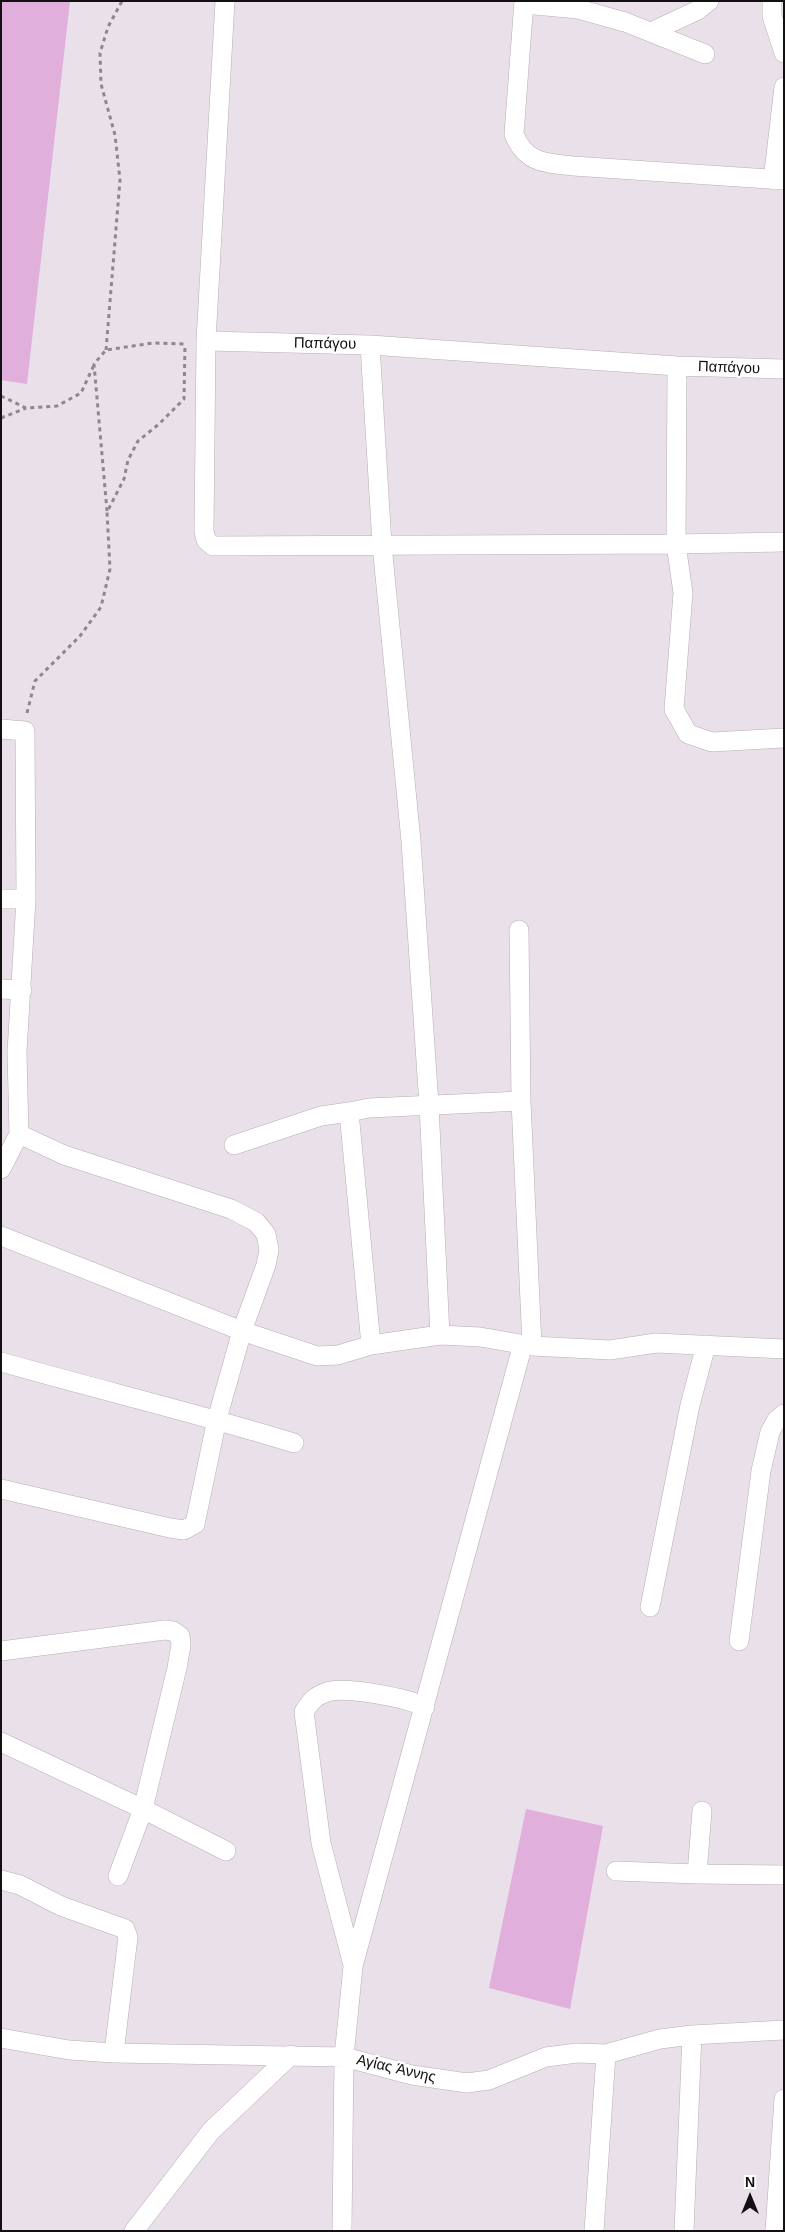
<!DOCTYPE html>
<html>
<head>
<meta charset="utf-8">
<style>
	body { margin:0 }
	#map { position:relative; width:785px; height:2232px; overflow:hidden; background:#eae0e9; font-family:Helvetica,sans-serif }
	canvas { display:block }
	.frame { position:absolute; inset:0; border:2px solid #131012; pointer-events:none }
	.north { position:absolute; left:725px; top:2172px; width:50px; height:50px; -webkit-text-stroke:4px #fff; paint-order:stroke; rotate:0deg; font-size:14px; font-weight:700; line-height:20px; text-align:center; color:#131012 }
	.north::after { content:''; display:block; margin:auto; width:18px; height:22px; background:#131012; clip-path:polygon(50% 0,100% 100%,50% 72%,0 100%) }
</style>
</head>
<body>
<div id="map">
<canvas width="785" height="2232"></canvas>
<div class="frame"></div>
<div class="north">N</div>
</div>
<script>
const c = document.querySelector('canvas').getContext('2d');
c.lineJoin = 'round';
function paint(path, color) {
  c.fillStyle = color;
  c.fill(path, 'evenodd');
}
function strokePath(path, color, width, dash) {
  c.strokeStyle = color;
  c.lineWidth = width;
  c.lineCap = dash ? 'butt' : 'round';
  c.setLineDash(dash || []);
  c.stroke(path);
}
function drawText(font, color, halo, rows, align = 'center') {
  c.font = font + ' Helvetica,sans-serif';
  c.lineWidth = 4.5;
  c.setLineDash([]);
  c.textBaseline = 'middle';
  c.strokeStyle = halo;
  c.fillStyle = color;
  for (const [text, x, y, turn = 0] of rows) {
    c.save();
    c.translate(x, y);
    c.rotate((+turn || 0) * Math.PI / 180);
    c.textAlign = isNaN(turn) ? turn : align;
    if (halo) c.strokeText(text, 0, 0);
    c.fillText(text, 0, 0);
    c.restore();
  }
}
paint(new Path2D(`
	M1 1H70L27 384 1 380Z
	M526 1809 603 1826 570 2009 489 1988Z`), '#e0afdc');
const minor = new Path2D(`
	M225 1 206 341 370 345 677 366 784 369
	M524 1 514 134C525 163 545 163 573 166L784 180
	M772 1V16L784 53
	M524 4 578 9 625 22 705 54
	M651 32 698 10 709 1
	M773 180 784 87
	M206 341 204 531 206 540 213 546 676 544 683 593 674 709 688 734 712 742 784 738
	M370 345 382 545 411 841 429 1105 440 1335
	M677 366 676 544 784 542
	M1 729 25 731 26 899 17 1052 19 1134 1 1169
	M1 899H26
	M519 930 521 1101
	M1 989 22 990
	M234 1145 321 1116 349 1112
	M1 1236 242 1331 317 1356 338 1355 371 1345 440 1335 480 1337 532 1346 610 1350 656 1343 784 1349
	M371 1345 349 1112 369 1108 521 1101 532 1346
	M1 1362C99 1390 197 1413 294 1443
	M1 1489 170 1528 184 1530 195 1524 217 1419 242 1331 266 1265 269 1250 266 1234 256 1222 231 1209 64 1155 19 1134
	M650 1607 690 1405 706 1345
	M739 1641 761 1471 770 1432 776 1421 784 1414
	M1 1651 165 1630 173 1631 180 1636 181 1645 177 1668 143 1809 118 1876
	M1 1742 143 1809 226 1851
	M702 1811 697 1874 784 1875
	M616 1871 697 1874
	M1 1880 20 1885 61 1906 125 1929 128 1937 114 2053
	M353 1965 321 1843 304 1712C310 1702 315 1696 327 1692 346 1686 407 1698 425 1707
	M1 2038 69 2050 114 2053 344 2057 412 2075 467 2083 489 2080 546 2057 577 2053 606 2054 660 2039 692 2035 784 2030
	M134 2231 211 2131 291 2055
	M342 2231 344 2057 353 1966 523 1344
	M594 2231 606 2054
	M684 2231 692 2035
	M775 2231 784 2099`);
strokePath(minor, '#b6adb5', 20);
strokePath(new Path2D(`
	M106 350 120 180 115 135 101 84 100 53 108 27 122 1
	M1 396 26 408 57 406 81 393 94 365
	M1 418 26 408
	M107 511 94 364 106 350 153 343 186 344
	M27 713 35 681 80 636 101 607 110 569 107 512 124 479 128 460 138 441 159 424 184 399 185 344`), '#8e878d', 3, [4, 4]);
strokePath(minor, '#fff', 19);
drawText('15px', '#131012', '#fff', [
	["Παπάγου",325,344,1],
	["Παπάγου",729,368,2],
	["Αγίας Άννης",396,2069,13]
]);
</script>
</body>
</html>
